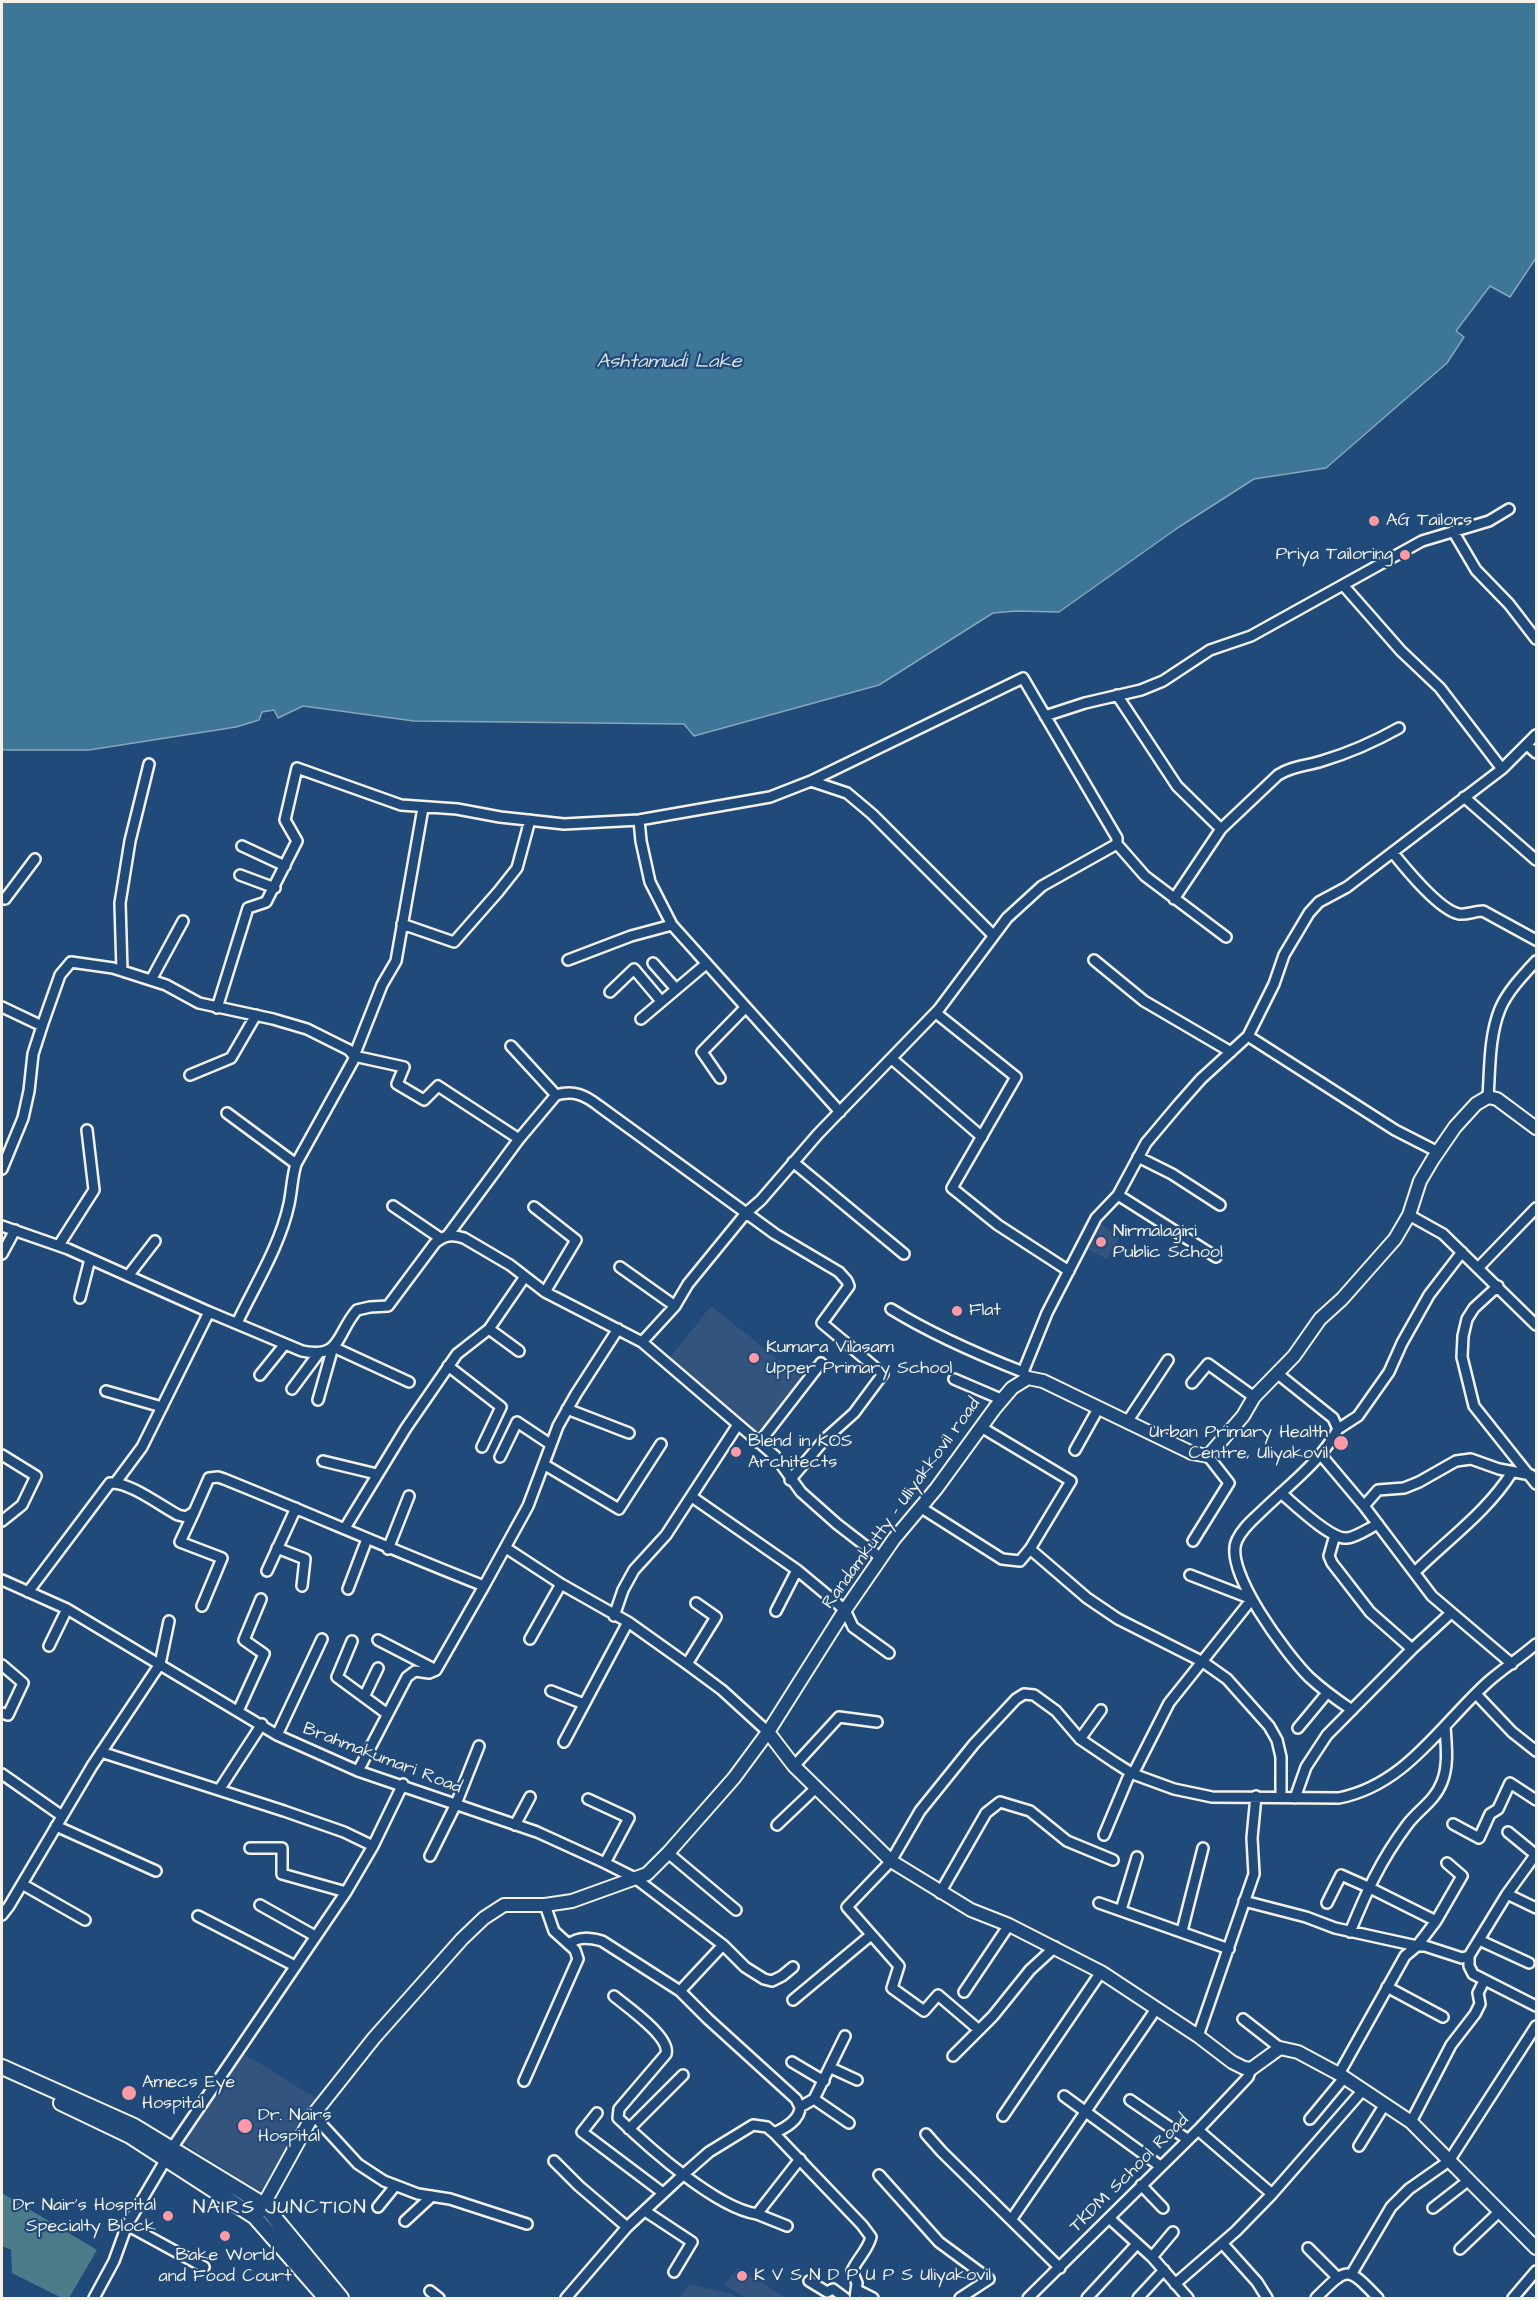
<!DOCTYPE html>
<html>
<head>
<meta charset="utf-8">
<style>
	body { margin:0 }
	#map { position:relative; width:1538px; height:2300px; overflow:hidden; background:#1f4a7a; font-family:"Architects Daughter",sans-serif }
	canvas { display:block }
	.frame { position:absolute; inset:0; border:3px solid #f4f1e8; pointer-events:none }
</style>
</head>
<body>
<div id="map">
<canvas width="1538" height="2300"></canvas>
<div class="frame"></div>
</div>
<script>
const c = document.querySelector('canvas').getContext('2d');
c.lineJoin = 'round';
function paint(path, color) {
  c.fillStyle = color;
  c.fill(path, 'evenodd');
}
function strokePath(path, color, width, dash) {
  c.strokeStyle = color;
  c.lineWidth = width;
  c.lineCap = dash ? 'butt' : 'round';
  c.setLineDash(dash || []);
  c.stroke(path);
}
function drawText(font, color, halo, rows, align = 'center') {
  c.font = font + ' "Architects Daughter",sans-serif';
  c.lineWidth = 4.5;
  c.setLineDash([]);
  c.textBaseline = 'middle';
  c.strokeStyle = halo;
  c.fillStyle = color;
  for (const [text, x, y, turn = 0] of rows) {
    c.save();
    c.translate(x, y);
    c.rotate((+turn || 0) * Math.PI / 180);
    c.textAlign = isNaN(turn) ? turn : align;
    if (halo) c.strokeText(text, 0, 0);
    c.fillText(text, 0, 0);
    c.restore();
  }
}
paint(new Path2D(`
	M1097 1221 1119 1237 1107 1259 1083 1247Z
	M711 1306 803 1379 758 1438 667 1361Z
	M241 2052 316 2098 307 2111 263 2193 181 2142Z
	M738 2268 786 2298H746L724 2285Z
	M689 2284 731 2294 740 2298H679Z`), '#33547d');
paint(new Path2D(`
	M2 2193 97 2250 69 2298H62L12 2273 11 2250 2 2246Z`), '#4a7d89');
const water = new Path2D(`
	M2 2H1536V258L1510 297 1490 286 1456 331 1464 337 1447 363 1326 468 1254 479 1179 527 1059 612 1016 611 993 613 879 685 694 736 684 724 414 721 303 706 278 718 274 710 262 712 259 720 236 727 89 750H2Z`);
paint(water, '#3e7697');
strokePath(water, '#87a7b7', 1.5);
const minor = new Path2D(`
	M1453 531 1476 570 1509 604 1536 639
	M1343 585 1401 651 1440 688 1502 769
	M1117 695 1177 786 1221 829
	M1045 716 1085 703 1141 690 1163 681 1210 650 1251 636 1422 541 1489 521 1509 509
	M1527 745 1536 753
	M1464 797 1536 860
	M423 808 396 961 382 985 354 1056 404 1067 397 1084 424 1100 438 1086 519 1139
	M639 820 641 841 650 882 672 925 840 1112
	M1117 844 1145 876 1226 937
	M242 846 285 866
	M1393 853C1406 869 1439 910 1459 914 1467 915 1475 911 1483 911L1536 940
	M240 875 275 888
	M2 898 5 899 35 859
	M1174 899 1221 829 1278 775C1292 766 1306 766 1322 761 1349 753 1374 742 1399 728
	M402 924 454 942 498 892 517 868 530 820
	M568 960 631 936 672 925
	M1094 960 1144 1001 1231 1052
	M653 963 676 989
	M122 971 120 903 130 841 149 764
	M151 980 183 921
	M610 992 634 969 661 1001
	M2 1007 42 1026
	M217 1008 248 908 266 902 297 841 285 820 297 768 401 805 457 809 500 817 564 824 639 820 770 797 811 781 847 793 872 814 993 935
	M936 1013 1016 1077 952 1188 998 1225 1069 1271
	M641 1019 706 964
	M1248 1036 1395 1130 1438 1152
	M511 1046 556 1095
	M892 1059 982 1137
	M190 1075 231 1058 256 1015
	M720 1078 702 1052 745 1008
	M1488 1097C1490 1069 1489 1036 1500 1009 1507 992 1523 975 1536 961
	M227 1113 296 1164
	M1138 1157 1172 1174 1220 1205
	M793 1162 904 1254
	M2 1169 23 1118 29 1091 33 1054 42 1026 60 975 71 962 113 968 166 985 199 1003 273 1019 307 1029 349 1050 354 1056 353 1061 296 1164C292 1177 292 1190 289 1204 280 1246 255 1285 237 1323
	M1118 1195 1216 1257
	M393 1206 440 1238
	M534 1207 576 1240 545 1292
	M1409 1215 1443 1234 1536 1325
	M2 1226 68 1249 209 1312
	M448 1235 519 1139 556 1095C574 1090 585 1095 599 1106L775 1234 839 1272 847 1281 849 1286 822 1323 883 1374 854 1413 825 1439 790 1480
	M59 1245 94 1190 87 1130
	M2 1254 15 1230
	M620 1267 675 1306
	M1479 1267 1536 1208
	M128 1276 155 1241
	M1498 1286 1474 1308 1467 1319 1463 1336 1462 1357 1474 1406 1536 1484
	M80 1298 90 1259
	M891 1309C933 1335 977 1354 1023 1372
	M489 1329 519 1351
	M642 1342 675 1306 688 1284 746 1213 761 1200 818 1134 939 1009 1007 918 1042 886 1117 844V838L1023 678 811 781
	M448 1366 501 1407 482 1447
	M1278 1374 1333 1418 1338 1429C1321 1461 1290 1484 1264 1509 1255 1518 1243 1527 1237 1540 1222 1570 1288 1656 1309 1677 1322 1689 1337 1700 1352 1710
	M260 1375 285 1344
	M1028 1378 1023 1372 1047 1313 1096 1218 1118 1195 1146 1143 1178 1105 1201 1079 1248 1036 1274 984 1284 955 1309 913 1319 902 1347 887 1502 769 1536 735
	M954 1379 1003 1400
	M1192 1383 1208 1364 1254 1397
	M292 1389 318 1354
	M106 1391 162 1407
	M318 1400 333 1347 409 1382
	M567 1409 629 1433
	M1127 1422 1168 1360
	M981 1427 1071 1481 1030 1549
	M1338 1429 1358 1416 1389 1372 1402 1343 1429 1295 1462 1252
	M759 1443 821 1363
	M1075 1450 1098 1409
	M2 1455 36 1476 22 1505 2 1521
	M1321 1455 1364 1506 1432 1596 1512 1664
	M500 1457 517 1422 550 1444
	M323 1461 377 1474
	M545 1465 619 1509 661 1444
	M116 1482 142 1447 209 1312 302 1351C342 1359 336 1334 357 1310L370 1307 388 1306 435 1243C444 1235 452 1234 464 1238L510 1265 545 1292 642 1342 775 1456 801 1492 837 1524 881 1558
	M1281 1493C1294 1504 1331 1540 1347 1538 1357 1537 1369 1528 1378 1524
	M692 1497 797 1570 845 1610 853 1627 889 1653
	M1364 1506 1378 1490 1404 1488 1419 1482 1456 1461 1471 1459 1499 1469 1531 1475
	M920 1507 1002 1559 1020 1561 1030 1549 1087 1598 1118 1619 1203 1662 1227 1679 1269 1726 1277 1740 1281 1757V1797
	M194 1512 180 1542 222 1558 202 1606
	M345 1528 406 1428 457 1354 489 1329 524 1278
	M1335 1535 1329 1556 1332 1563 1370 1612 1412 1649
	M1193 1541 1229 1483 1208 1456
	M277 1548 305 1559 302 1586
	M506 1548 561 1584 628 1622 687 1664 722 1690 768 1732
	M388 1549 409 1496
	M267 1571 296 1508
	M1415 1572C1447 1540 1488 1511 1512 1472
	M2 1580 67 1609 277 1735 358 1771 537 1832 605 1863 635 1878 723 1945 745 1967 764 1979 772 1981 782 1976 793 1967
	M348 1589 367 1539
	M28 1592 110 1483C128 1481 161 1506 178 1515L186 1517 194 1512 209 1478 218 1477 224 1479C311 1514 397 1552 484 1586L528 1506 558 1426 576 1394 618 1329
	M776 1611 797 1570
	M614 1616 623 1590 634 1570 666 1535 737 1426
	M530 1639 561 1584
	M378 1640 436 1670
	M352 1641 337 1677 386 1713
	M49 1646 67 1609
	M687 1664 716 1617 696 1603
	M2 1665 23 1683 8 1715 2 1713
	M551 1691 584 1704
	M1476 1694 1512 1732 1536 1751
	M364 1697 378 1668
	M238 1711 264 1654 244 1640 261 1599
	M1298 1728 1327 1693
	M277 1735 322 1639
	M1080 1739 1101 1710
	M564 1742 628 1622
	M101 1752 284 1811 344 1832 373 1846
	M794 1766 839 1717 877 1722
	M358 1771 407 1677 415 1671 429 1673 436 1670 484 1586
	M2 1774 62 1816
	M1133 1774 1169 1703 1252 1599 1190 1575
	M219 1790 262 1724
	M1295 1798 1306 1767 1327 1735 1412 1649 1451 1613
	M588 1799 629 1818 605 1863
	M1453 1824 1479 1838 1490 1814 1498 1809 1510 1783 1536 1800
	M515 1825 530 1797
	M777 1825 817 1787
	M56 1826 156 1871
	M1508 1832 1536 1855
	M1104 1835 1130 1773
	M250 1848H282V1874L346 1892
	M668 1853 736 1910
	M430 1856 456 1804 479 1746
	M22 1884 85 1920
	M940 1893 986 1813 1000 1802 1030 1811 1067 1841 1113 1860
	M1507 1894 1536 1908
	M1244 1901 1306 1917 1335 1928 1417 1946 1436 1921 1462 1876 1447 1863
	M1099 1903 1229 1949
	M1327 1903 1341 1875 1368 1887 1436 1921
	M260 1905 315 1936
	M1121 1910 1137 1857
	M2 1915 9 1906 92 1766 160 1664 169 1621
	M198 1916 295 1966
	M1182 1931 1203 1848
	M1350 1932C1367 1891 1380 1861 1407 1825 1418 1810 1435 1801 1442 1782 1449 1765 1446 1744 1445 1726
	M1479 1940 1529 1963
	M569 1944C579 1936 590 1938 602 1941L680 1991 708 2019 796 2099 800 2107C800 2120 785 2128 774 2133
	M1469 1956V1966L1473 1974 1536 2006
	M1387 1987 1443 2017
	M680 1991 723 1945
	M964 1992 1009 1925
	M614 1996C627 2007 671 2037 666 2054L619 2109 618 2118C648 2147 716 2208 757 2214
	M793 2000 871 1935
	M1243 2019 1280 2048
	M979 2030 938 1995 924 2011 892 1988 899 1966 847 1907 891 1861 920 1811 974 1744 1016 1699 1024 1694 1034 1695 1056 1711 1080 1739 1114 1762 1133 1774 1174 1789 1212 1797 1339 1798C1406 1785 1441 1724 1489 1681 1504 1668 1521 1657 1536 1644
	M1198 2036 1254 1874 1252 1838 1256 1796
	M953 2056 993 2016 1030 1970 1055 1947
	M792 2062 824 2081
	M831 2068 857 2080
	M1339 2074 1405 1956 1417 1946H1425L1462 1958 1469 1956 1507 1894 1536 1854
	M524 2081 578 1959 575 1950 554 1931 545 1905
	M1064 2096 1160 2166
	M814 2099 849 2123
	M1130 2100 1187 2139
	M800 2107 814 2099 845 2036
	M597 2113 582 2132 663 2193
	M313 2115 358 2164 384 2181 418 2194 450 2199 527 2224
	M1003 2116 1101 1972
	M1310 2119 1344 2078
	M1411 2122 1451 2045 1475 2014 1480 2004 1478 1993 1484 1981
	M629 2129 683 2075
	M1198 2130 1272 2194
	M926 2134 942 2152 1060 2268
	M1359 2146 1385 2104
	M172 2148 346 1892 373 1846 403 1784
	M554 2161 579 2186 627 2227
	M879 2175 939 2242 989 2279 960 2298
	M1141 2185 1163 2208
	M378 2207 395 2186
	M1433 2208 1469 2180
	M645 2211 692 2242 674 2272
	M1109 2218 1152 2257 1188 2298
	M1011 2220 1156 2009
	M405 2221 432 2196
	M127 2225 204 2267
	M787 2226 757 2214 800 2159
	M1222 2243 1257 2282 1267 2298
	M1308 2248 1338 2278
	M1460 2249 1499 2212
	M1152 2257 1173 2232
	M1352 2273 1391 2207 1409 2189 1449 2161 1536 2026
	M809 2281 827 2292 833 2289 845 2298
	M1175 2284 1236 2231 1272 2194 1363 2090
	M857 2290 873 2298
	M430 2291 439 2298
	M94 2298 114 2261 127 2225 166 2159
	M566 2298 627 2227 684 2174 709 2152 753 2125 767 2127 774 2133 862 2225 871 2237C868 2250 857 2259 852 2271L857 2283 855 2298
	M1028 2298 1198 2130 1248 2077 1251 2069
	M1087 2298 1136 2245
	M1138 2298 1164 2270
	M1316 2298C1348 2266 1347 2266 1378 2298
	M1513 2298 1536 2271`);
const tertiary = new Path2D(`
	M768 1732 794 1766 891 1861 971 1910 1009 1925 1101 1972 1198 2036 1232 2062 1244 2068 1251 2069 1280 2048 1298 2052 1339 2074 1411 2122 1536 2248
	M260 2211 313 2115 374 2038 462 1939 484 1918 504 1905H545L572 1901 647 1874 668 1853 734 1778 768 1732 845 1610 894 1539 936 1489 995 1408 1012 1388 1028 1378 1043 1381 1192 1453 1208 1456 1243 1416 1254 1397 1294 1356 1320 1319 1342 1299 1395 1239 1409 1215 1420 1181 1433 1159 1455 1127 1476 1104 1488 1097 1497 1099 1536 1128`);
const secondary = new Path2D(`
	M2 2067 134 2126 264 2205 341 2298
	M61 2103 130 2136 255 2217 326 2298`);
strokePath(minor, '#f4f1e8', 14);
strokePath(tertiary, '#f4f1e8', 16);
strokePath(secondary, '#f4f1e8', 18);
strokePath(minor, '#1f4a7a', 9);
strokePath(tertiary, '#1f4a7a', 12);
strokePath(secondary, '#1f4a7a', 14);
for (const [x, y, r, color] of [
	[1374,521,6,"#ff9aa2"],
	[1405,555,6,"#ff9aa2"],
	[1101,1242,6,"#ff9aa2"],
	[957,1311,6,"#ff9aa2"],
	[754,1358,6,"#ff9aa2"],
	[1341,1443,8,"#ff9aa2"],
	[736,1452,6,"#ff9aa2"],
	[129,2093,8,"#ff9aa2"],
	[245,2126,8,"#ff9aa2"],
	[168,2216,6,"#ff9aa2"],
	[225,2236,6,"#ff9aa2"],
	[742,2276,6,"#ff9aa2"]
]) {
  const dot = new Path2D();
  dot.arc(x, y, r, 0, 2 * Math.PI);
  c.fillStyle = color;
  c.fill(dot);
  strokePath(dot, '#1f4a7a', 2);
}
drawText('18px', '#f4f1e8', '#1f4a7a', [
	["AG Tailors",1386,521],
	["Priya Tailoring",1393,555,"right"],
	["Nirmalagiri",1113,1232],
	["Public School",1113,1253],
	["Flat",969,1311],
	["Kumara Vilasam",766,1348],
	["Upper Primary School",766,1369],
	["Urban Primary Health",1328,1433,"right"],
	["Centre, Uliyakovil",1328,1454,"right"],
	["Blend in KOS",748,1442],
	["Architects",748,1463],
	["Amecs Eye",142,2083],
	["Hospital",142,2104],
	["Dr. Nairs",258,2116],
	["Hospital",258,2137],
	["Dr Nair's Hospital",156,2206,"right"],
	["Specialty Block",156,2227,"right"],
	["Bake World",225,2256,"center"],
	["and Food Court",225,2277,"center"],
	["K V S N D P U P S Uliyakovil",754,2276]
], 'left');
drawText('18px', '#f4f1e8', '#1f4a7a', [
	["Randamkutty - Uliyakkovil road",902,1504,-54],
	["Brahmakumari Road",382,1759,21],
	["TKDM School Road",1130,2174,-45]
]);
drawText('italic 20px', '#d9dfdc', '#1f4a7a', [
	["Ashtamudi Lake",669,363]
]);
c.letterSpacing = '1.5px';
drawText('20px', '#f4f1e8', '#1f4a7a', [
	["NAIRS JUNCTION",280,2209]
]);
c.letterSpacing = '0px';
</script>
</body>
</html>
